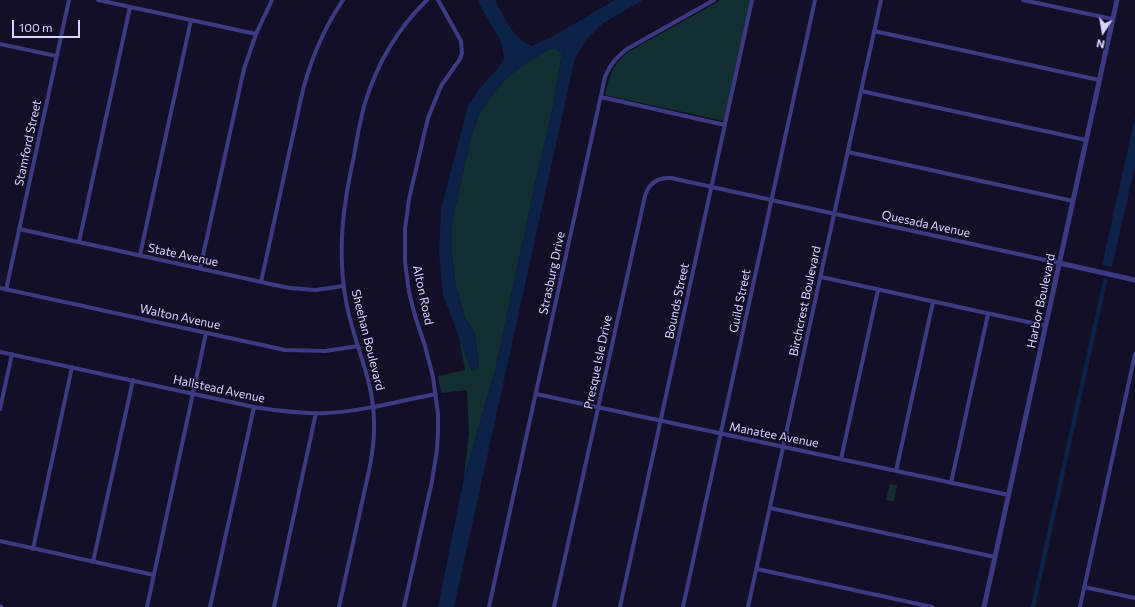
<!DOCTYPE html>
<html>
<head>
<meta charset="utf-8">
<style>
	body { margin:0 }
	#map { position:relative; width:1135px; height:607px; overflow:hidden; background:#130f26; font-family:Commissioner,sans-serif }
	canvas { display:block }
	.north { position:absolute; left:1083px; top:12px; width:40px; height:40px; -webkit-text-stroke:3px #130f26; paint-order:stroke; rotate:192deg; font-size:11px; font-weight:700; line-height:16px; text-align:center; color:#d9d4ff }
	.north::after { content:''; display:block; margin:auto; width:14px; height:18px; background:#d9d4ff; clip-path:polygon(50% 0,100% 100%,50% 72%,0 100%) }
	.scale { position:absolute; left:12px; top:20px; width:68px; height:18px; box-sizing:border-box; border:2px solid #d9d4ff; border-top:0; padding-left:5px; font-size:12px; line-height:14px; white-space:nowrap; color:#d9d4ff; -webkit-text-stroke:3px #130f26; paint-order:stroke }
</style>
</head>
<body>
<div id="map">
<canvas width="1135" height="607"></canvas>
<div class="north">N</div>
<div class="scale">100 m</div>
</div>
<script>
const c = document.querySelector('canvas').getContext('2d');
c.lineJoin = 'round';
function paint(path, color) {
  c.fillStyle = color;
  c.fill(path, 'evenodd');
}
function strokePath(path, color, width, dash) {
  c.strokeStyle = color;
  c.lineWidth = width;
  c.lineCap = dash ? 'butt' : 'round';
  c.setLineDash(dash || []);
  c.stroke(path);
}
function drawText(font, color, halo, rows, align = 'center') {
  c.font = font + ' Commissioner,sans-serif';
  c.lineWidth = 3.5;
  c.setLineDash([]);
  c.textBaseline = 'middle';
  c.strokeStyle = halo;
  c.fillStyle = color;
  for (const [text, x, y, turn = 0] of rows) {
    c.save();
    c.translate(x, y);
    c.rotate((+turn || 0) * Math.PI / 180);
    c.textAlign = isNaN(turn) ? turn : align;
    if (halo) c.strokeText(text, 0, 0);
    c.fillText(text, 0, 0);
    c.restore();
  }
}
paint(new Path2D(`
	M721 0H750L724 121 605 95C610 74 612 66 628 52Z
	M556 48 562 54 553 107 535 184 496 367 464 478 469 432 467 390 441 393 438 376 465 370 459 337 472 371 479 368 475 333 466 320 456 287 451 249 452 225 455 208 471 137 480 112 494 92 510 75 526 63 550 49Z
	M890 484 897 485 894 501 886 500Z`), '#12302f');
paint(new Path2D(`
	M477 0H495C505 17 512 39 532 46L555 35 615 0H643L603 23 586 40 575 58 454 607H438L464 478 496 367 535 184 553 107 562 54 556 49H550L526 63 510 75 494 92 480 112 471 137 455 208 452 225 451 249 456 287 466 320 475 333 479 368 472 371 443 295 439 253 441 209 468 106 479 89 497 70 504 58 501 41Z
	M1135 117V166L1112 267 1102 265Z`), '#0c2248');
strokePath(new Path2D(`
	M1033 607 1105 281`), '#0c2248', 4.5);
strokePath(new Path2D(`
	M98 0 256 34
	M1023 0 1112 19
	M874 31 1099 80
	M0 44 56 56
	M861 91 1086 140
	M601 97 725 125
	M848 152 1073 201
	M19 229 289 288 316 290 343 286
	M79 242 130 7
	M140 255 191 20
	M200 269 244 69 256 34 272 0
	M821 277 1046 326
	M261 282 300 103C308 66 322 31 343 0
	M0 288 285 350 325 351 358 346
	M6 290 69 0
	M0 352 254 407C278 411 302 414 327 413 364 411 400 401 436 394
	M536 394 1009 495
	M0 409 12 354
	M841 459 878 290
	M896 471 933 302
	M951 483 988 314
	M770 508 995 557
	M0 541 154 575
	M33 549 72 367
	M93 562 133 380
	M757 569 932 607
	M1084 587 1135 598
	M147 607 206 333
	M210 607 254 407
	M274 607 316 413
	M339 607C346 574 354 540 361 507 367 479 375 451 374 422 374 380 353 342 346 301 337 250 343 206 354 156 357 138 360 120 365 103 377 64 398 28 427 0
	M404 607 432 481 437 450 438 432V414L433 377 425 346 415 316 409 292 405 262V229L409 199 428 118 441 86 460 59 462 53 461 41 438 0
	M489 607 605 77C610 64 617 57 627 49L714 0
	M554 607 645 196C649 183 658 177 671 178L1059 263
	M620 607 752 0
	M683 607 815 0
	M748 607 881 0
	M1080 607 1135 354`), '#3d3a85', 4);
strokePath(new Path2D(`
	M1059 263 1135 280
	M0 607H1
	M984 607 1117 0`), '#3d3a85', 5);
drawText('12px', '#d9d4ff', '#130f26', [
	["Stamford Street",28,143,-78],
	["Quesada Avenue",926,224,12],
	["State Avenue",183,255,12],
	["Strasburg Drive",552,273,-78],
	["Alton Road",423,295,78],
	["Bounds Street",677,301,-78],
	["Guild Street",740,301,-78],
	["Birchcrest Boulevard",805,301,-78],
	["Harbor Boulevard",1041,301,-78],
	["Walton Avenue",180,317,12],
	["Sheehan Boulevard",368,340,76],
	["Presque Isle Drive",598,362,-78],
	["Hallstead Avenue",219,389,12],
	["Manatee Avenue",774,435,11]
]);
</script>
</body>
</html>
